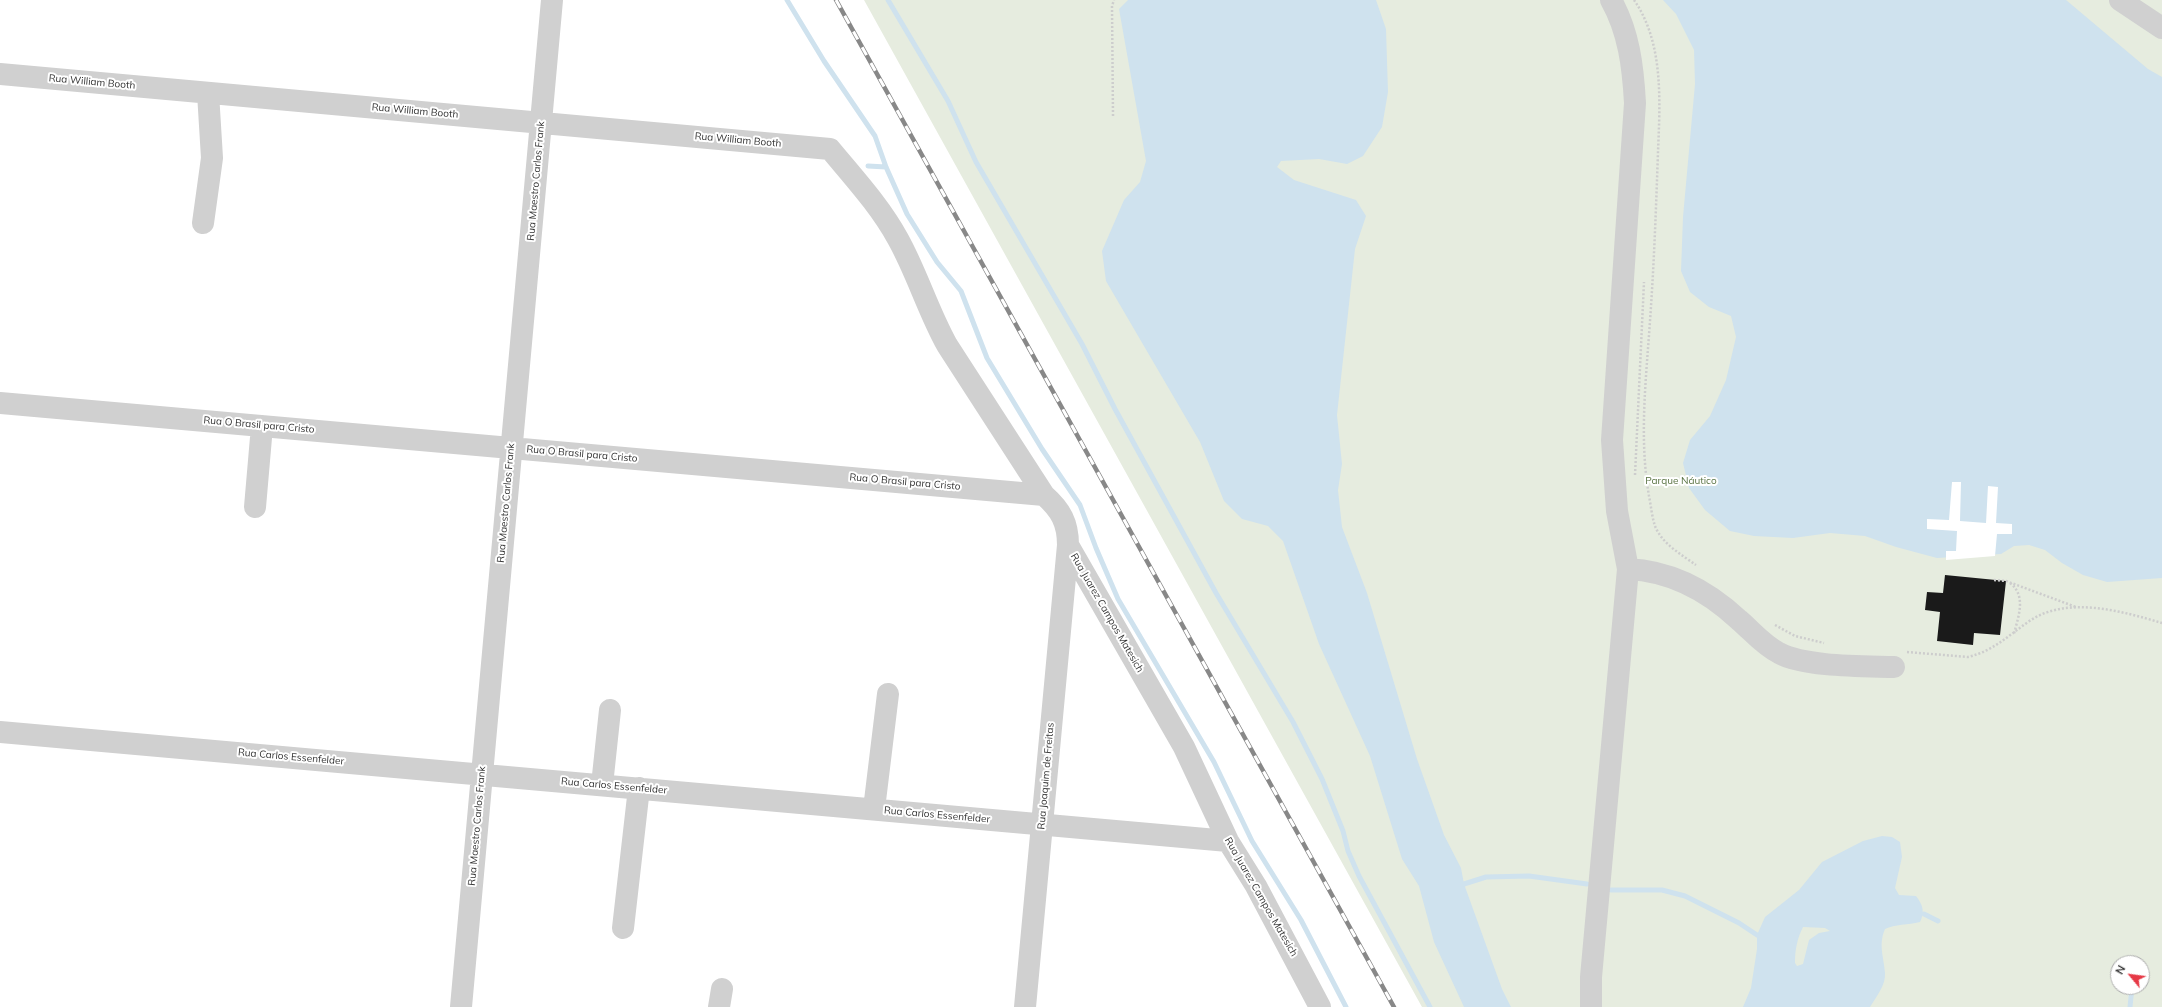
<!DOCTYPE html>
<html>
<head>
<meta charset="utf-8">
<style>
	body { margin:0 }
	#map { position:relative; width:2162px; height:1007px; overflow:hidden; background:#fff; font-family:Mulish,sans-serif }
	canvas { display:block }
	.north { position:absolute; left:2110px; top:955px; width:40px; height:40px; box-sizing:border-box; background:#fff; border:1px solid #adadad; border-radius:50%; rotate:299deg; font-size:11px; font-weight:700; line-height:16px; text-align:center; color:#333 }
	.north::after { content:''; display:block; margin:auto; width:14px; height:18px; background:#e63946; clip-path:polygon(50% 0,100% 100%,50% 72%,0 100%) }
</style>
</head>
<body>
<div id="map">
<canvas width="2162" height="1007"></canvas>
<div class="north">N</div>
</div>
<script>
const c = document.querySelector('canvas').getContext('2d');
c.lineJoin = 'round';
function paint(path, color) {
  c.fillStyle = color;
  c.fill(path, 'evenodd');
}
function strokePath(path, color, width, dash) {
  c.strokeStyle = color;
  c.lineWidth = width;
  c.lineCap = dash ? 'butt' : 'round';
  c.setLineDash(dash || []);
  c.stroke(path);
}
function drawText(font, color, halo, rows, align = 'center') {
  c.font = font + ' Mulish,sans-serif';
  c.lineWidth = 4;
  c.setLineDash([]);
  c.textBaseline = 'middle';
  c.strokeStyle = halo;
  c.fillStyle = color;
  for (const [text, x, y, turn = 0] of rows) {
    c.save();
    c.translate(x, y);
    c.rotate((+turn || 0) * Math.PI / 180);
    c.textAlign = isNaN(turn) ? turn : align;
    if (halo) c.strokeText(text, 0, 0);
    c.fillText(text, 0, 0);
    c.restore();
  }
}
paint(new Path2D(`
	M864 0H2162V1007H1422ZM2118 963H2142V987H2118Z`), '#e6ecdf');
paint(new Path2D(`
	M1128 0H1376L1386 29 1388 92 1382 127 1363 156 1347 164 1319 159 1281 161 1277 167 1294 180 1356 200 1366 216 1355 249 1337 415 1342 464 1338 490 1342 527 1367 593 1417 759 1444 835 1461 868 1464 884 1502 989 1511 1007H1464L1434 942 1419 886 1402 859 1370 756 1319 644 1283 541 1268 526 1242 519 1224 501 1200 442 1106 281 1102 251 1124 200 1140 182 1146 161 1119 9Z
	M1663 0H2066L2148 69 2162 77V578L2107 582 2083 575 2062 563 2045 550 2029 545 2014 546 2001 554 1937 558 1896 547 1865 536 1830 533 1793 538 1754 536 1730 531 1705 510 1689 488 1683 463 1690 440 1710 416 1726 380 1736 337 1731 316 1709 307 1690 292 1681 271 1683 217 1695 84 1694 50 1676 14Z
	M1882 836 1892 837 1900 842 1902 857 1895 888 1899 895 1916 896C1923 905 1925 912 1920 922 1908 925 1895 924 1885 929 1878 945 1884 957 1885 973 1886 985 1876 997 1870 1007H1743L1751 988 1757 949V935L1765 917 1799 890 1822 862 1863 841ZM1803 927 1825 928 1830 931 1819 933 1809 940 1803 964 1797 966 1795 963C1795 950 1797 939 1803 927Z`), '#cfe2ee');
paint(new Path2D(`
	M1952 482H1961L1960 521 1986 523 1988 486 1998 487 1996 523 2012 524V534H1997L1995 556 1946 560V551H1956L1957 531 1927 529V519L1949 520Z`), '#fff');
strokePath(new Path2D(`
	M787 0 824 61 875 136 886 167 907 214 937 262 961 291 987 358 1042 449 1080 505 1096 548 1118 599 1214 762 1252 841 1301 920 1346 1007
	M888 0 948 101 976 162 1082 344 1115 409 1216 593 1293 722 1322 779 1343 831 1348 851 1359 876 1430 1007
	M868 166 886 167
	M1464 884 1486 877 1529 876 1587 884
	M1611 890H1662L1685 896 1739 923 1757 935
	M1924 914 1938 921
	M2130 1007 2132 987`), '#cfe2ee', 5);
paint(new Path2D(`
	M1945 575 2006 581 2000 635 1974 633 1973 645 1937 641 1940 612 1925 610 1927 592 1943 593Z`), '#1a1a1a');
strokePath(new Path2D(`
	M1634 0C1664 43 1660 102 1658 152 1656 209 1654 265 1650 321 1646 380 1639 438 1649 496 1651 506 1652 517 1655 526 1662 544 1682 555 1696 565
	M1113 116 1112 6 1114 0
	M1635 475 1644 282
	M1994 580 2006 581 2076 607
	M2010 583C2027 596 2018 617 2014 634
	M1775 625 1795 636 1824 643
	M1907 652 1968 657C1993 651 2008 636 2028 622 2066 595 2121 611 2162 623`), '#cdcdcd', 2.5, [2, 2]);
strokePath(new Path2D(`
	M2120 0 2162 28
	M0 74 830 149C854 178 880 206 898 239 917 273 928 311 947 345L1044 495C1061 510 1068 523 1068 545L1184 747 1228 841 1256 886 1320 1007
	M203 223 212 158 208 93
	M0 403 1044 495
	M255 507 262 426
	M1628 569C1672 571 1708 591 1739 620 1752 631 1763 645 1779 653 1805 667 1863 666 1894 667
	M0 732 1228 841
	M602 785 610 710
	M874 809 888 694
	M623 928 639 788
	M461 1007 552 0
	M719 1007 722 989
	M1025 1007 1068 545
	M1591 1007V977L1628 569 1617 511 1612 440 1635 103C1633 67 1629 32 1611 0`), '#d0d0d0', 22);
const rail = new Path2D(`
	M836 0 1394 1007`);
strokePath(rail, '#888', 4.5);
strokePath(rail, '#fff', 3, [9]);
drawText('10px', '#333', '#fff', [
	["Rua William Booth",92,82,5],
	["Rua William Booth",415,111,5],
	["Rua William Booth",738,140,5],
	["Rua Maestro Carlos Frank",536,181,-85],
	["Rua O Brasil para Cristo",259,425,5],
	["Rua O Brasil para Cristo",582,454,5],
	["Rua O Brasil para Cristo",905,482,5],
	["Rua Maestro Carlos Frank",506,503,-85],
	["Rua Juarez Campos Matesich",1107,613,60],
	["Rua Carlos Essenfelder",291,757,5],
	["Rua Joaquim de Freitas",1046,776,-85],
	["Rua Carlos Essenfelder",614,786,5],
	["Rua Carlos Essenfelder",937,815,5],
	["Rua Maestro Carlos Frank",477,826,-85],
	["Rua Juarez Campos Matesich",1261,897,60]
]);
drawText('10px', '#56703f', '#fff', [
	["Parque Náutico",1681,481]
]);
</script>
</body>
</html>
